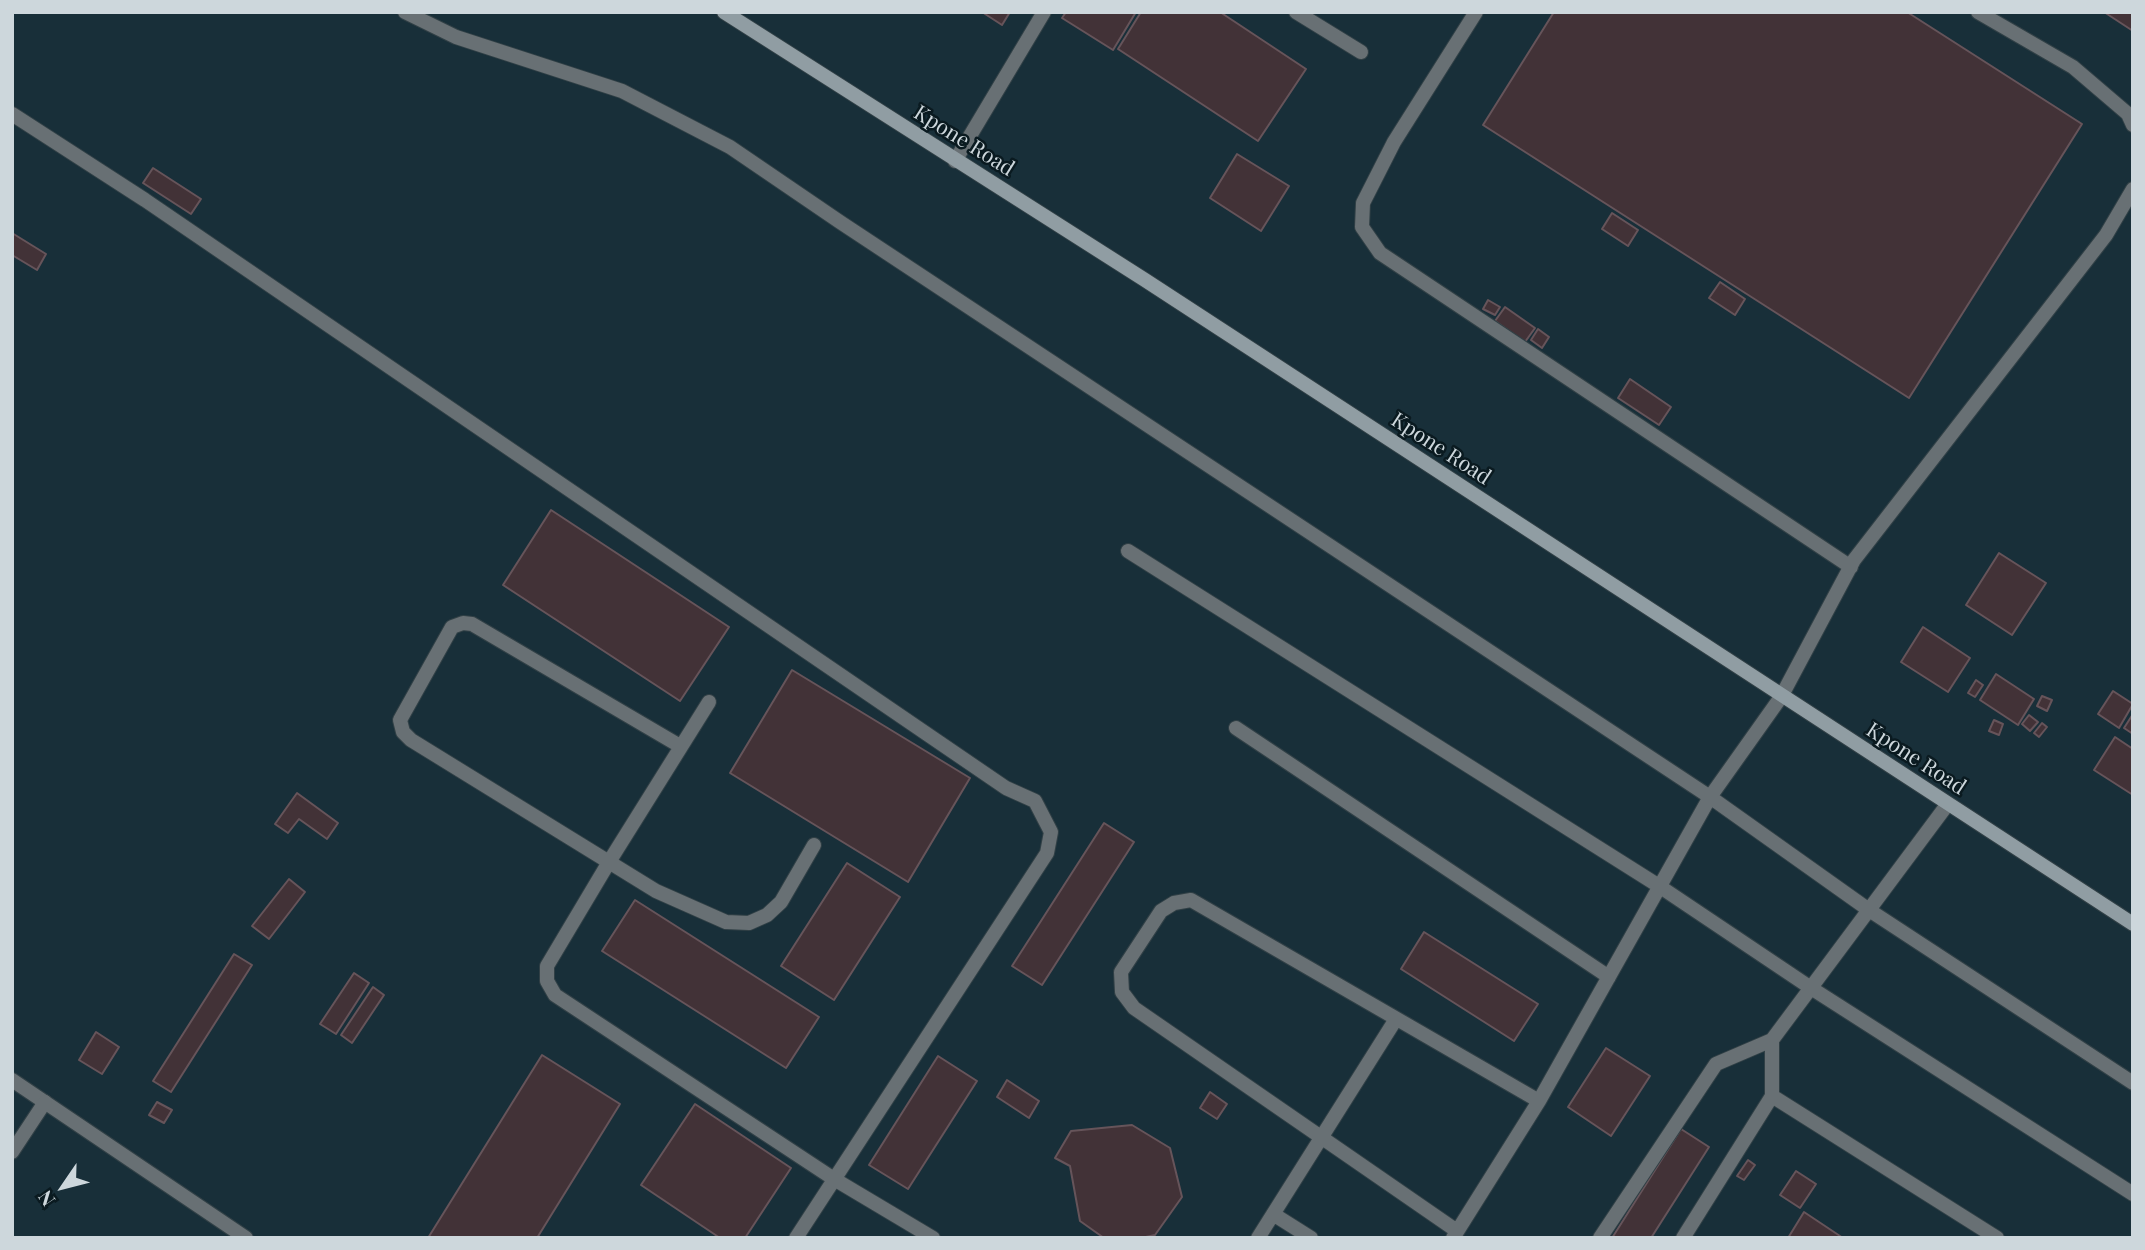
<!DOCTYPE html>
<html>
<head>
<meta charset="utf-8">
<style>
	body { margin:0 }
	#map { position:relative; width:2145px; height:1250px; overflow:hidden; background:#13232a; font-family:"Playfair Display",serif }
	canvas { display:block }
	.frame { position:absolute; inset:0; border:14px solid #cdd7dc; pointer-events:none }
	.north { position:absolute; left:28px; top:1152px; width:70px; height:70px; -webkit-text-stroke:5px #0a1a20; paint-order:stroke; rotate:235deg; font-size:19px; font-weight:700; line-height:28px; text-align:center; color:#cdd7dc }
	.north::after { content:''; display:block; margin:auto; width:24px; height:32px; background:#cdd7dc; clip-path:polygon(50% 0,100% 100%,50% 72%,0 100%) }
</style>
</head>
<body>
<div id="map">
<canvas width="2145" height="1250"></canvas>
<div class="frame"></div>
<div class="north">N</div>
</div>
<script>
const c = document.querySelector('canvas').getContext('2d');
c.lineJoin = 'round';
function paint(path, color) {
  c.fillStyle = color;
  c.fill(path, 'evenodd');
}
function strokePath(path, color, width, dash) {
  c.strokeStyle = color;
  c.lineWidth = width;
  c.lineCap = dash ? 'butt' : 'round';
  c.setLineDash(dash || []);
  c.stroke(path);
}
function drawText(font, color, halo, rows, align = 'center') {
  c.font = font + ' "Playfair Display",serif';
  c.lineWidth = 5;
  c.setLineDash([]);
  c.textBaseline = 'middle';
  c.strokeStyle = halo;
  c.fillStyle = color;
  for (const [text, x, y, turn = 0] of rows) {
    c.save();
    c.translate(x, y);
    c.rotate((+turn || 0) * Math.PI / 180);
    c.textAlign = isNaN(turn) ? turn : align;
    if (halo) c.strokeText(text, 0, 0);
    c.fillText(text, 0, 0);
    c.restore();
  }
}
paint(new Path2D(`
	M12 12H2133V1238H12Z`), '#182f39');
const building = new Path2D(`
	M982 12H1010L1002 25Z
	M1066 12H1136L1113 50 1062 18Z
	M1141 12H1220L1306 69 1258 141 1118 49Z
	M1554 12H1907L2082 124 1909 398 1483 125Z
	M2104 12H2133V31Z
	M1237 154 1289 186 1261 231 1210 198Z
	M153 168 201 199 191 214 143 183Z
	M1612 213 1638 230 1628 246 1602 229Z
	M12 233 46 254 37 270 12 255Z
	M1720 282 1745 299 1735 315 1709 298Z
	M1488 300 1500 307 1495 315 1483 309Z
	M1505 307 1535 328 1525 342 1495 321Z
	M1538 329 1549 337 1542 348 1531 340Z
	M1630 379 1671 407 1659 425 1618 398Z
	M551 510 729 627 680 701 503 585Z
	M1999 553 2046 583 2012 635 1966 605Z
	M1923 627 1970 658 1948 692 1901 662Z
	M792 670 970 778 908 882 730 773Z
	M1996 674 2034 699 2018 725 1980 700Z
	M1976 680 1983 685 1975 697 1968 693Z
	M2113 691 2133 704 2119 728 2098 714Z
	M2042 696 2052 700 2047 711 2037 706Z
	M2133 714V734L2124 728Z
	M2029 715 2038 722 2030 731 2022 724Z
	M1994 720 2003 724 1999 735 1989 731Z
	M2042 723 2047 727 2039 737 2034 733Z
	M2115 737 2133 749V795L2094 770Z
	M297 793 338 823 327 839 299 819 288 833 275 824Z
	M1104 823 1134 842 1042 985 1012 966Z
	M847 863 900 897 834 1000 781 966Z
	M289 879 305 892 269 939 252 926Z
	M635 900 819 1017 786 1068 602 951Z
	M1424 932 1538 1004 1514 1041 1401 969Z
	M234 954 252 965 171 1092 153 1081Z
	M354 973 369 983 336 1034 320 1024Z
	M373 987 384 995 352 1043 341 1035Z
	M96 1032 119 1047 102 1074 79 1060Z
	M1606 1048 1650 1076 1611 1136 1568 1107Z
	M542 1055 620 1104 537 1238H428Z
	M938 1056 977 1081 908 1189 869 1165Z
	M1007 1080 1039 1101 1029 1118 997 1097Z
	M1210 1092 1227 1104 1217 1119 1200 1108Z
	M157 1102 172 1110 164 1123 149 1115Z
	M695 1104 791 1168 745 1238H720L641 1185Z
	M1132 1125 1170 1148 1182 1197 1155 1235 1141 1238H1104L1080 1221 1070 1166 1055 1158 1071 1131Z
	M1681 1129 1709 1147 1651 1238H1612Z
	M1748 1160 1755 1165 1744 1180 1737 1176Z
	M1796 1171 1816 1184 1800 1208 1780 1195Z
	M1804 1212 1843 1238H1788Z`);
paint(building, '#423237');
strokePath(building, '#66545a', 2);
const service = new Path2D(`
	M405 12 456 37 622 91 730 147 840 222 1710 797 1869 910 2133 1083
	M1296 12 1361 52
	M1476 12 1394 142 1363 203 1362 227 1380 253 1851 567
	M1978 12 2073 67 2128 114 2133 125
	M12 114 145 200 1006 788 1035 801 1051 832 1047 853 796 1238
	M955 161 1044 12
	M1128 551 1659 886 1811 988 2133 1194
	M709 702 609 862 547 966V981L555 995 834 1179 933 1238
	M1236 728 1609 977
	M680 746 472 624 463 623 452 627 400 720 403 732 411 740 656 891 726 922 749 923 767 915 781 902 814 845
	M12 1080 246 1238
	M1772 1096 1997 1238
	M1273 1214 1311 1238
	M1457 1231 1134 1008 1122 992 1121 972 1161 911 1174 903 1191 900 1539 1101
	M1258 1238 1396 1019
	M1453 1238 1539 1101 1710 797 1781 697 1854 560 2106 235 2133 189
	M1600 1238 1716 1064 1772 1040 1947 805
	M1683 1238 1772 1096V1040`);
const minor = new Path2D(`
	M12 1152 45 1102`);
const secondary = new Path2D(`
	M724 12 1145 280 2133 924`);
strokePath(service, '#314046', 16);
strokePath(minor, '#314046', 16);
strokePath(secondary, '#314046', 16);
strokePath(service, '#687074', 14);
strokePath(minor, '#687074', 14);
strokePath(secondary, '#909da3', 14);
drawText('21px', '#cdd7dc', '#0a1a20', [
	["Kpone Road",964,141,32],
	["Kpone Road",1441,449,33],
	["Kpone Road",1916,759,33]
]);
</script>
</body>
</html>
